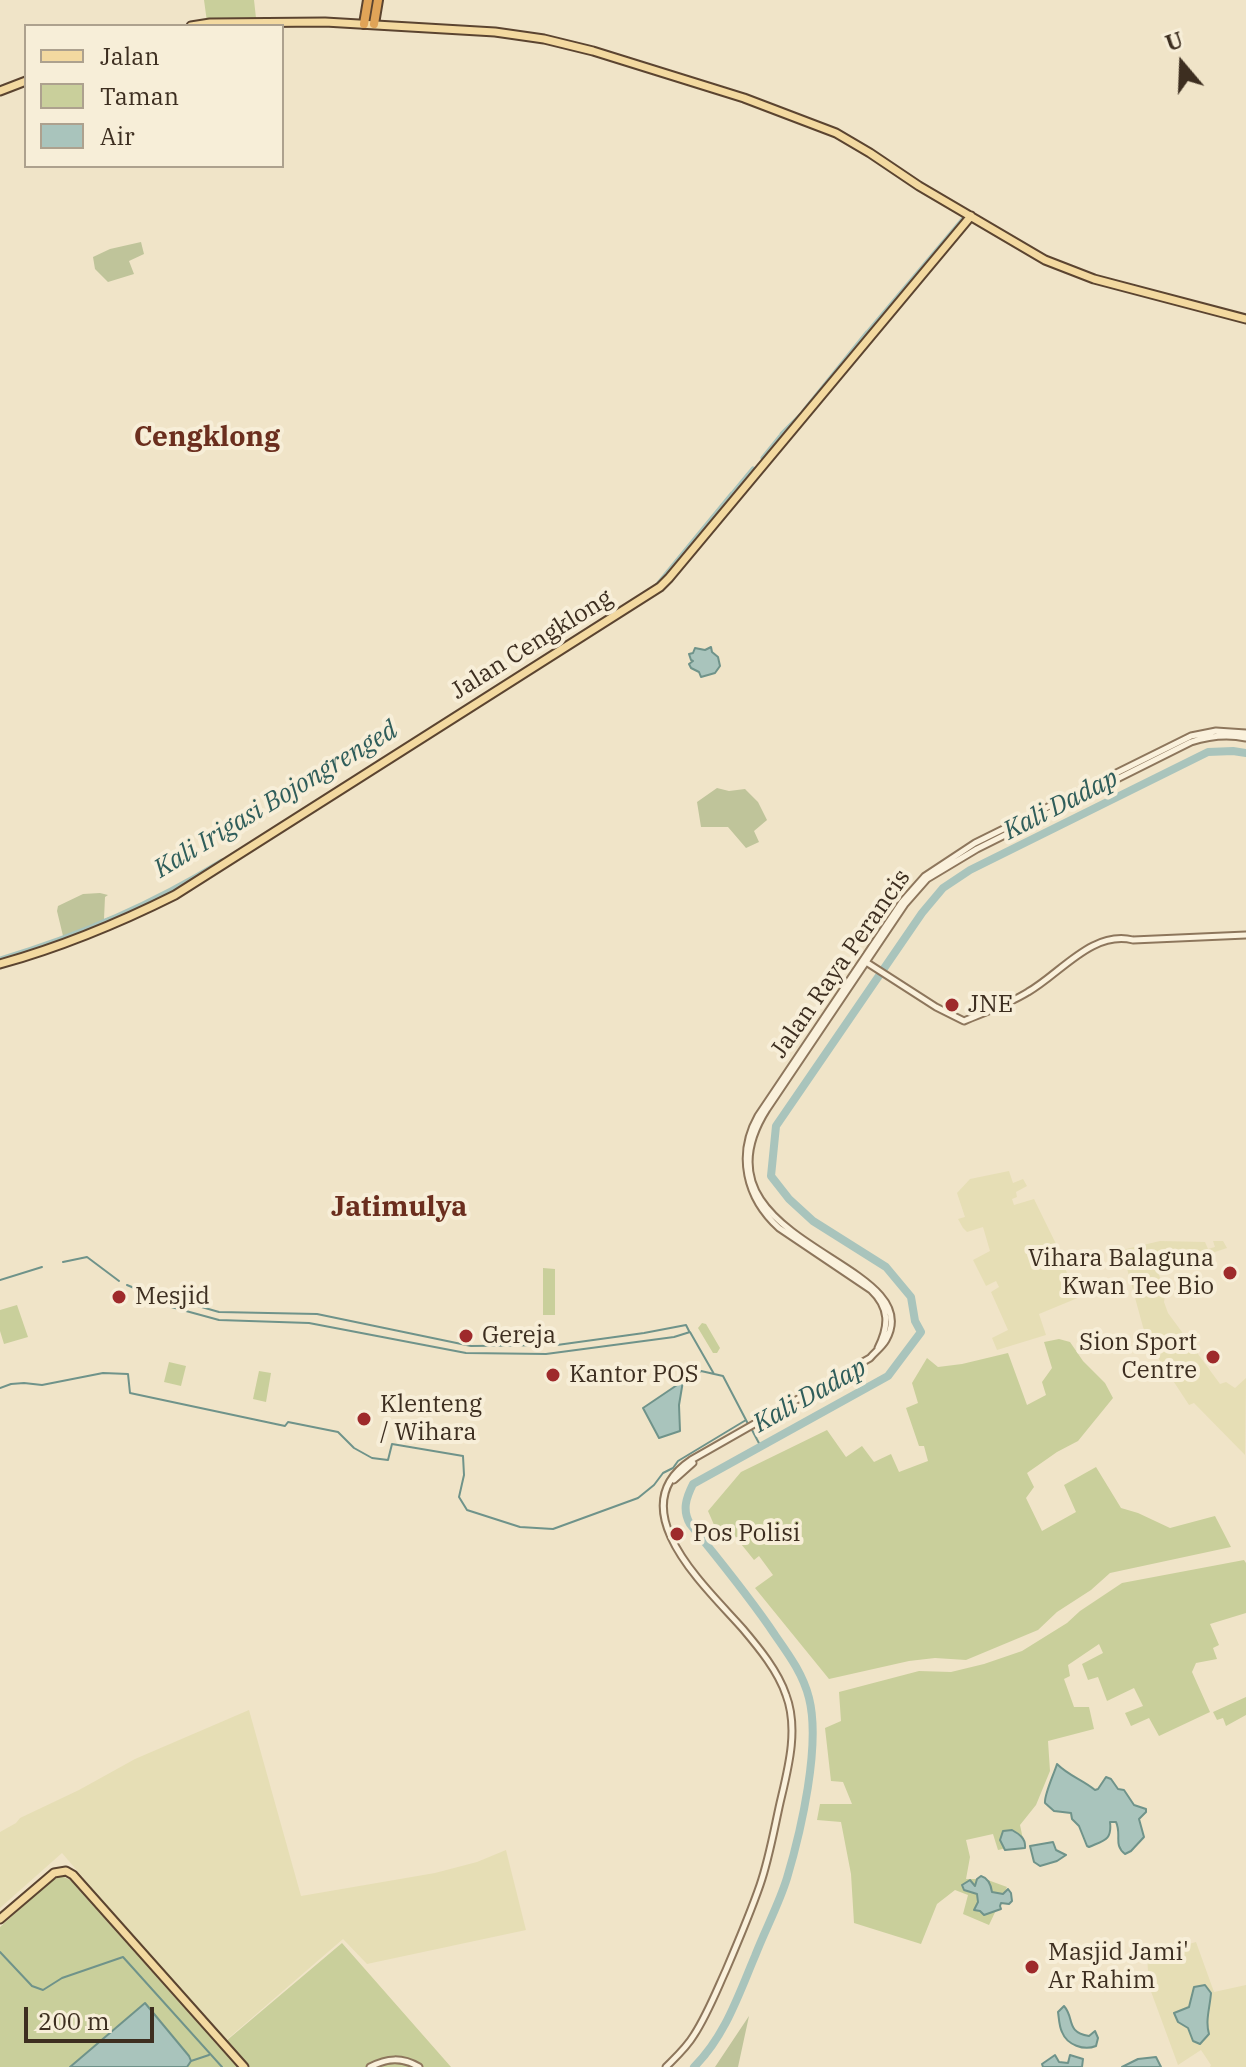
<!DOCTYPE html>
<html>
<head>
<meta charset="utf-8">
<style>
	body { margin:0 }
	#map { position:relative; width:1246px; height:2067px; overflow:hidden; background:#f0e4c8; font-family:"IBM Plex Serif",serif }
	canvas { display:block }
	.legend { position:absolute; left:24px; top:24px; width:260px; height:144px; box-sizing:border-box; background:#f7eed8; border:2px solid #ada18e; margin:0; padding:10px 14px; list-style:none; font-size:24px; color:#3d2e20 }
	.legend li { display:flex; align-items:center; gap:16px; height:40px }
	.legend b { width:40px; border:2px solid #ada18e }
	.north { position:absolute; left:1142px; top:24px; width:80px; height:80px; -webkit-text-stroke:6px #f7eed8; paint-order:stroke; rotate:341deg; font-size:22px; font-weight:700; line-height:32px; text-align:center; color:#3d2e20 }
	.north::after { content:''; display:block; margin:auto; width:28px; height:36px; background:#3d2e20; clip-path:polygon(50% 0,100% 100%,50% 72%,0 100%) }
	.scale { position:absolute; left:24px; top:2007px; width:130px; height:36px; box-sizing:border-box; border:4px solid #3d2e20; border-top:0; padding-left:10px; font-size:24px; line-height:28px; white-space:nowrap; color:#3d2e20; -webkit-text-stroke:6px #f7eed8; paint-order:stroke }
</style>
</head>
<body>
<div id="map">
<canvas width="1246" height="2067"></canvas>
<ul class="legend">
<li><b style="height:10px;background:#f3d9a0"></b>Jalan</li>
<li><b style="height:22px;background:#c9cf9b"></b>Taman</li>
<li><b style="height:22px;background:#a9c4bc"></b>Air</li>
</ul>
<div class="north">U</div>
<div class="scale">200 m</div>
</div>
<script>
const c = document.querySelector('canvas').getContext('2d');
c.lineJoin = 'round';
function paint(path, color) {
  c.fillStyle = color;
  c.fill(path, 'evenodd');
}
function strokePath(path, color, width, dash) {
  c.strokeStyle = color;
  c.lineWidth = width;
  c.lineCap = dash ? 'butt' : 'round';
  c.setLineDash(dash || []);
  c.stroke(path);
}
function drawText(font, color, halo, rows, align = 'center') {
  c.font = font + ' "IBM Plex Serif",serif';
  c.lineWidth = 8;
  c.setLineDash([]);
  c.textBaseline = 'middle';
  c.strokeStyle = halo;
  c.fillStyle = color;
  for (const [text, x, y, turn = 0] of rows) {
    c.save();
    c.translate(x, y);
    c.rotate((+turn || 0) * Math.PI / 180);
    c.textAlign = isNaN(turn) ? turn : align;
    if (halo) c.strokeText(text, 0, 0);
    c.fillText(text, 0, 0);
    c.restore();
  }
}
paint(new Path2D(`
	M1009 1171 1013 1183 1023 1179 1027 1186 1016 1192 1017 1197 1012 1199 1014 1205 1034 1199 1057 1246 1035 1255 1039 1264 1048 1270 1063 1262 1071 1284H1076L1080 1297 1039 1314 1046 1335 997 1350 992 1338 1008 1330 991 1292 999 1287 996 1281 986 1286 973 1260 990 1251 983 1227 967 1232 963 1228 958 1219 965 1217 957 1193 970 1179Z
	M1160 1241 1205 1242 1208 1249 1215 1247 1213 1241H1223L1227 1248 1158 1271 1165 1295 1164 1302 1168 1313 1220 1384 1226 1382 1235 1388 1246 1378 1245 1455 1194 1403 1189 1405 1151 1347 1143 1327 1122 1250Z
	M249 1710 301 1896 435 1873 477 1862 506 1850 526 1930 367 1964 343 1939 224 2042 62 1853 0 1908V1832L16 1823 20 1818 79 1790 135 1759Z
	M1196 1942 1214 1992 1246 1985V2067H1210L1211 2065 1201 2050 1178 2065 1149 1986 1147 1956Z`), '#e6deb5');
paint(new Path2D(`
	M204 0H254L256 18 207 22Z
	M543 1268 555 1269V1315H543Z
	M17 1305 28 1337 4 1344 0 1331V1310Z
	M702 1323 706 1324 720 1348 717 1353H713L698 1328Z
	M1059 1339 1070 1342 1083 1361 1105 1383 1113 1398 1078 1441 1057 1452 1027 1473 1034 1487 1026 1498 1042 1531 1076 1512 1064 1485 1096 1467 1121 1508 1138 1513 1170 1528 1215 1516 1231 1547 1110 1573 1091 1590 1057 1612 1038 1630 966 1660 935 1658 909 1661 829 1679 755 1588 773 1575 759 1556 754 1560 733 1534 721 1541 708 1511 741 1472 827 1430 846 1457 862 1446 874 1462 891 1454 899 1472 928 1461 924 1446H919L906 1408 918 1403 912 1383 927 1358 938 1367 962 1364 1008 1353 1027 1405 1046 1395 1042 1382 1052 1368 1044 1342Z
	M169 1362 186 1366 181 1386 164 1382Z
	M259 1371 271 1373 266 1402 253 1399Z
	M1244 1560 1246 1563V1613L1210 1624 1219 1645 1213 1648 1217 1659 1196 1663 1192 1672 1210 1712 1159 1736 1149 1718 1131 1726 1125 1713 1143 1706 1134 1688 1107 1701 1098 1677 1088 1680 1082 1664 1103 1653 1099 1644 1068 1665 1070 1676 1064 1679 1074 1707H1089L1094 1729 1048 1741 1050 1771 1036 1805 1020 1825 1024 1844 998 1850 993 1834 966 1840 970 1857 966 1879H985L1007 1887 989 1925 963 1914 968 1895 955 1890 937 1904 921 1944 854 1923 851 1874 841 1822 817 1820 820 1804H852L843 1782 831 1781 825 1728 841 1721 839 1692 919 1671 951 1672 984 1664 1022 1651 1067 1623 1080 1611 1122 1583Z
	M1246 1697V1715L1226 1726 1223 1718 1217 1720 1213 1712Z
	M58 1877H64L70 1880 219 2047 342 1943 451 2067H0V1927L52 1880Z`), '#c9cf9b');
paint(new Path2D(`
	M141 242 144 254 129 261 134 274 108 282 95 269 93 257 110 249Z
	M717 788 729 791 745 789 758 802 767 820 754 831 759 842 746 848 728 827H701L697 802Z
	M100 893 108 895 105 897 104 919 123 912 125 917 64 940 57 911 58 906 83 894Z
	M749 2016 738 2067H715Z`), '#bfc49a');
const water = new Path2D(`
	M711 647 712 652 718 657 720 666 715 673 701 677 699 672 691 668 689 664 693 661 691 660 689 654 693 653 695 648 705 650Z
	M683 1381 679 1405 680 1431 659 1438 643 1408Z
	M1057 1764C1069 1776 1083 1780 1095 1790L1098 1789 1106 1777 1111 1779 1118 1789 1124 1790 1134 1805 1146 1809V1812L1139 1819 1144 1837 1131 1851 1125 1854C1113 1845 1122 1835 1116 1822H1110C1112 1840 1105 1840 1089 1847L1087 1846 1079 1826 1072 1819 1071 1813 1054 1811 1045 1803C1044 1795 1054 1774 1057 1764Z
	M1012 1830C1019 1834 1026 1838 1025 1848L1005 1850 1000 1840 1003 1831Z
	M1053 1842 1056 1850 1066 1855 1057 1861 1040 1866 1034 1862 1030 1846Z
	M981 1876C988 1878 991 1885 992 1892L1003 1894 1008 1889 1011 1893 1012 1901 1009 1904 1001 1903 1000 1906 1001 1909 984 1915 980 1911 974 1910 978 1902 977 1894 964 1890 962 1885 970 1880 975 1886 977 1879Z
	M1205 1985 1211 1993C1210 2007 1205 2021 1209 2034L1200 2044 1193 2041 1188 2028 1178 2022 1174 2013 1189 2007 1194 1987Z
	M145 2003 189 2056 191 2061 187 2067H70Z
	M1064 2006C1075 2018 1065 2032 1089 2036L1095 2031 1098 2038 1096 2046C1084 2051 1067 2045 1062 2032 1059 2026 1059 2018 1058 2012Z
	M1055 2055 1059 2062 1068 2063 1070 2055 1083 2059 1082 2067H1043L1042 2064Z
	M1156 2057 1161 2067H1122L1138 2059Z`);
paint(water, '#a9c4bc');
strokePath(water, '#6f938a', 2);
strokePath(new Path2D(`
	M63 1262 87 1257 119 1281
	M0 1280 42 1267
	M127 1285 146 1293
	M177 1300 219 1312 317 1314 471 1346 557 1345 644 1333 686 1325 689 1331
	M164 1305 219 1320 309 1323 466 1353 546 1354 674 1337 690 1332 714 1374
	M680 1384 701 1371 723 1376 746 1420
	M0 1388 11 1384 24 1383 42 1385 103 1373 128 1374 130 1393 285 1426 288 1422 338 1432 354 1448 372 1458 388 1460 392 1444 463 1456 464 1475 459 1497 467 1510 520 1527 553 1529 638 1498 654 1485 663 1473 673 1468 678 1461 746 1420 748 1424
	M752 1430 761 1447
	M0 1952 32 1986 43 1990 62 1978 123 1957 222 2067
	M191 2061 209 2055`), '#6f938a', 2);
strokePath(new Path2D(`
	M869 331 964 218
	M804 411 867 333
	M782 434 801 415
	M763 458 780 437
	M734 492 753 469
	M654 589 732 494
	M0 959C78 936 152 904 222 861`), '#a9c4bc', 5);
strokePath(new Path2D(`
	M694 2067C725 2036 738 1996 755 1956 765 1930 779 1904 787 1878 801 1831 821 1745 809 1698 803 1674 789 1655 775 1635 749 1596 719 1560 690 1524 682 1510 686 1498 693 1484L888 1376 921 1332 915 1321 911 1297 886 1267 813 1221 789 1199 771 1176 776 1126 922 913 943 888 970 870 1208 752 1233 751 1246 753`), '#a9c4bc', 8);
const minor = new Path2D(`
	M866 962 936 1007 964 1021C985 1012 1009 1004 1028 992 1060 974 1092 930 1133 940L1246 935
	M878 1348C889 1326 890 1308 871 1290L779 1228C746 1198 736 1155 758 1116L902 902 925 876 975 843 1191 736 1216 731 1246 733
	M674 1480 693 1463
	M370 2067C387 2058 402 2057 419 2067
	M666 2067C676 2057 687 2047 694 2035 707 2015 716 1992 726 1970 738 1942 750 1914 760 1885 769 1859 774 1830 780 1803 788 1769 799 1729 786 1695 778 1671 759 1648 743 1629 708 1589 618 1509 691 1460L870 1358C875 1352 882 1347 886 1340 931 1260 681 1244 767 1109L905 904 927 879 977 849 1191 742C1209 736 1228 734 1246 738`);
const major = new Path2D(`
	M191 26 210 23 325 22 495 32 544 39 593 51 744 98 836 133 870 153 919 186 1045 260 1094 279 1246 319
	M0 91 26 81
	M0 964C61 947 119 923 175 895L660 587 669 578 971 216
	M0 1919 54 1873 66 1871 73 1875 244 2067`);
const highway = new Path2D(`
	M364 24 368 0
	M374 24 378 0`);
strokePath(minor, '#8d765c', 9);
strokePath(major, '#5b4430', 11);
strokePath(highway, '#5b4430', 12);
strokePath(minor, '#faf1dc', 5);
strokePath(major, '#f3d9a0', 7);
strokePath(highway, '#e0a458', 8);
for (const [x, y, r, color] of [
	[952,1005,8,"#9e2a2b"],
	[1230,1273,8,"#9e2a2b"],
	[119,1297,8,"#9e2a2b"],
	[466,1336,8,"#9e2a2b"],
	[1213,1357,8,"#9e2a2b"],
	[553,1375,8,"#9e2a2b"],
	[364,1419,8,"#9e2a2b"],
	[677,1534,8,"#9e2a2b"],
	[1032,1967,8,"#9e2a2b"]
]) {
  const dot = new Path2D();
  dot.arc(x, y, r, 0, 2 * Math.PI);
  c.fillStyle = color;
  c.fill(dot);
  strokePath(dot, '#f7eed8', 3);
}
drawText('24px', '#3d2e20', '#f7eed8', [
	["Jalan Cengklong",532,645,-32],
	["Jalan Raya Perancis",841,964,-55]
]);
drawText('24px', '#3d2e20', '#f7eed8', [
	["JNE",968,1005],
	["Vihara Balaguna",1214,1259,"right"],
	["Kwan Tee Bio",1214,1287,"right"],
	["Mesjid",135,1297],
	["Gereja",482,1336],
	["Sion Sport",1197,1343,"right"],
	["Centre",1197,1371,"right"],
	["Kantor POS",569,1375],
	["Klenteng",380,1405],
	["/ Wihara",380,1433],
	["Pos Polisi",693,1534],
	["Masjid Jami'",1048,1953],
	["Ar Rahim",1048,1981]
], 'left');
drawText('italic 26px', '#2f5d5a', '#f7eed8', [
	["Kali Irigasi Bojongrenged",276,800,-31],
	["Kali Dadap",1061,805,-27],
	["Kali Dadap",810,1396,-29]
]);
drawText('bold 28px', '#6b2e1e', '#f7eed8', [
	["Cengklong",207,438],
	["Jatimulya",399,1208]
]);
</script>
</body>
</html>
